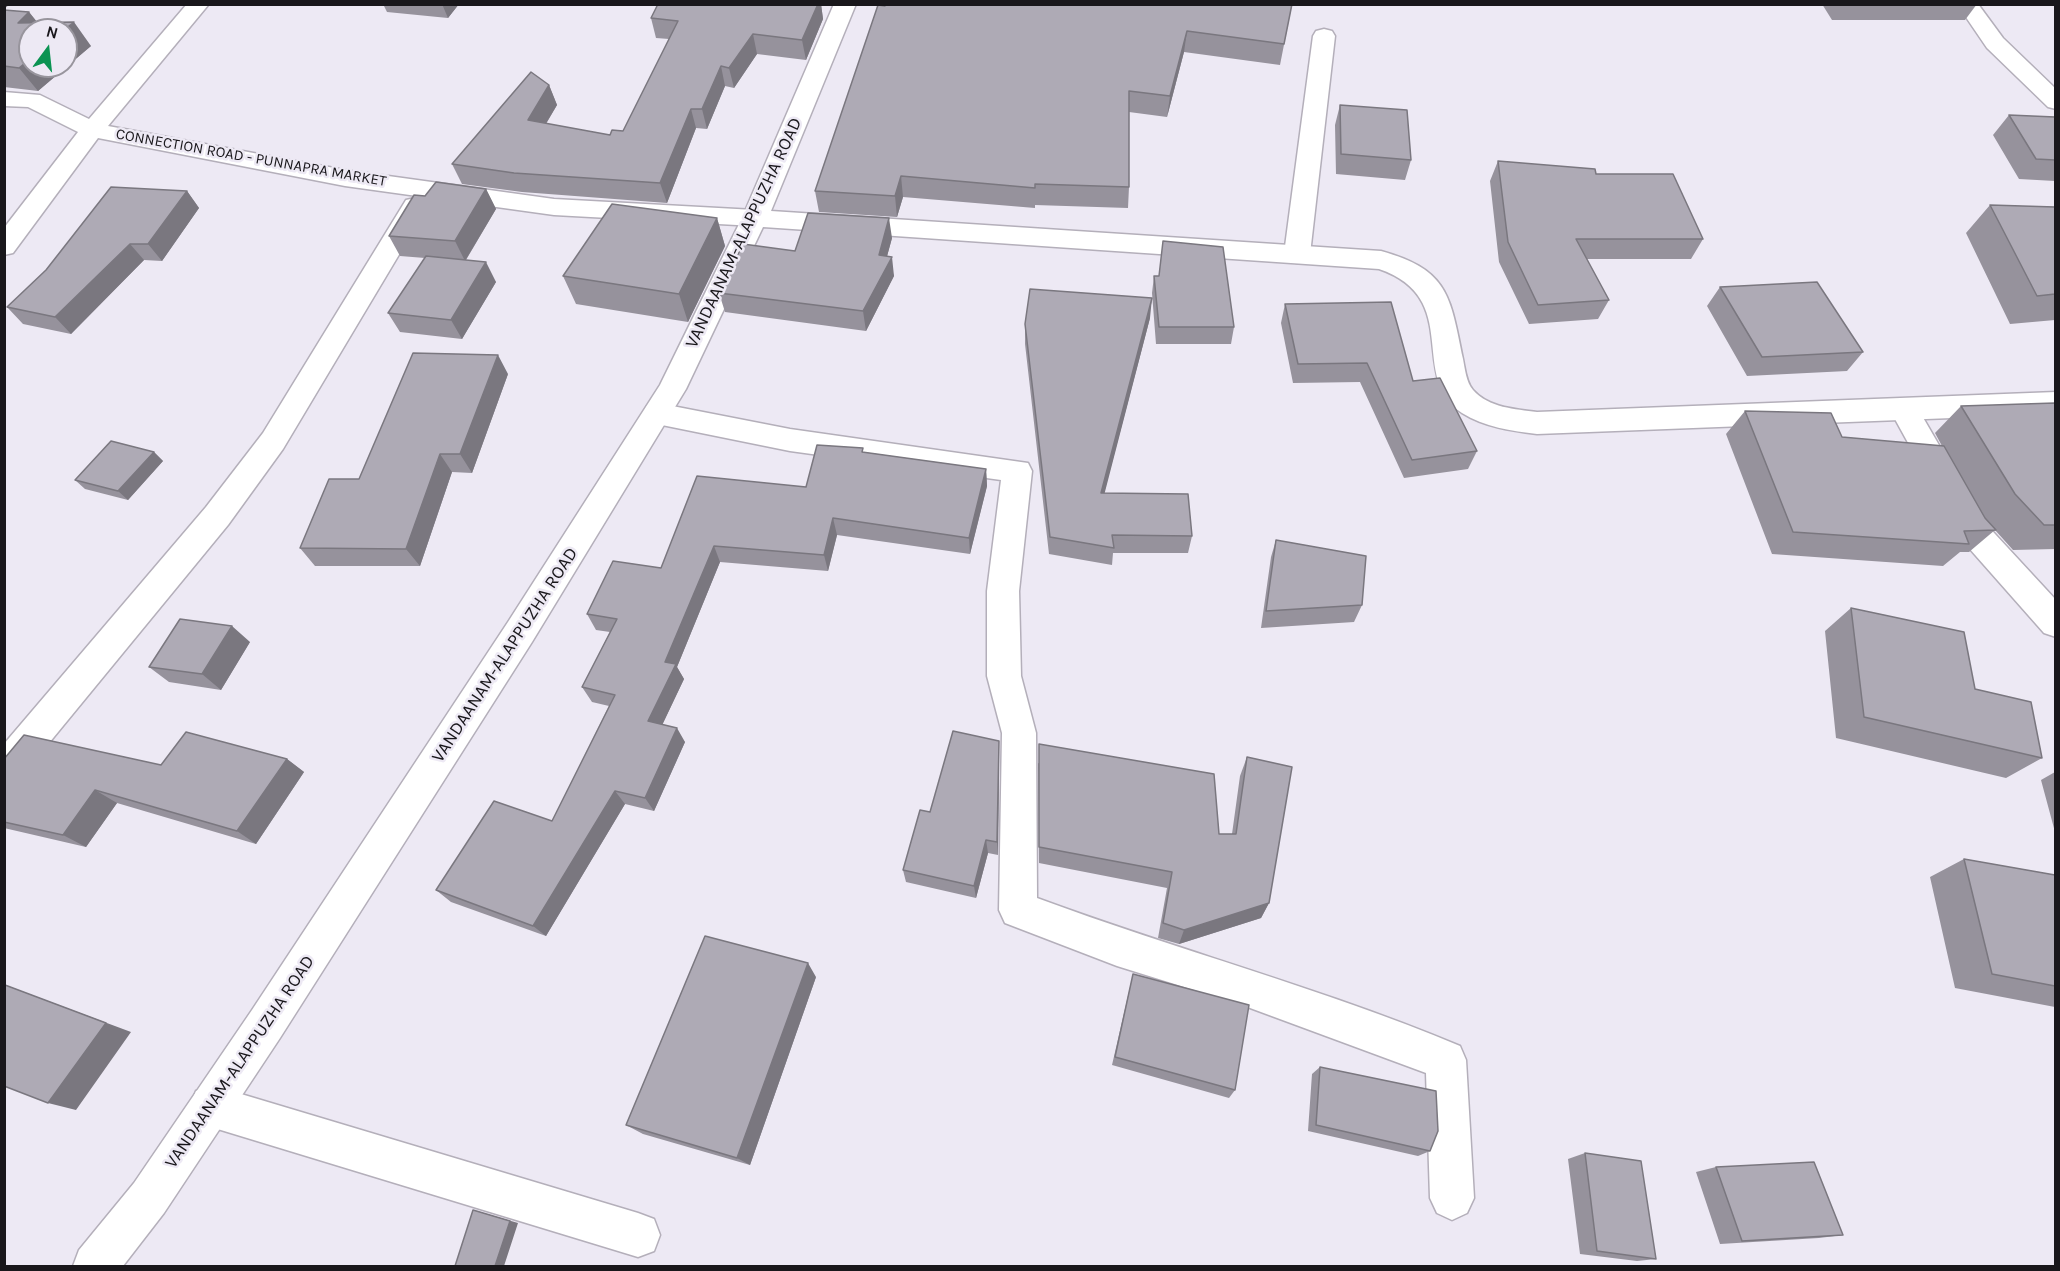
<!DOCTYPE html>
<html>
<head>
<meta charset="utf-8">
<style>
	body { margin:0 }
	#map { position:relative; width:2060px; height:1271px; overflow:hidden; background:#ede9f4; font-family:Karla,sans-serif }
	canvas { display:block }
	.frame { position:absolute; inset:0; border:6px solid #19171b; pointer-events:none }
	.north { position:absolute; left:18px; top:18px; width:60px; height:60px; box-sizing:border-box; background:#ede9f4; border:2px solid #98959d; border-radius:50%; rotate:15deg; font-size:16px; font-weight:700; line-height:24px; text-align:center; color:#19171b }
	.north::after { content:''; display:block; margin:auto; width:21px; height:27px; background:#0b9352; clip-path:polygon(50% 0,100% 100%,50% 72%,0 100%) }
</style>
</head>
<body>
<div id="map">
<canvas width="2060" height="1271"></canvas>
<div class="frame"></div>
<div class="north">N</div>
</div>
<script>
const c = document.querySelector('canvas').getContext('2d');
c.lineJoin = 'round';
function strokePath(path, color, width, dash) {
  c.strokeStyle = color;
  c.lineWidth = width;
  c.lineCap = dash ? 'butt' : 'round';
  c.setLineDash(dash || []);
  c.stroke(path);
}
function paint(path, color) {
  c.fillStyle = color;
  c.fill(path, 'evenodd');
}
function drawText(font, color, halo, rows, align = 'center') {
  c.font = font + ' Karla,sans-serif';
  c.lineWidth = 5;
  c.setLineDash([]);
  c.textBaseline = 'middle';
  c.strokeStyle = halo;
  c.fillStyle = color;
  for (const [text, x, y, turn = 0] of rows) {
    c.save();
    c.translate(x, y);
    c.rotate((+turn || 0) * Math.PI / 180);
    c.textAlign = isNaN(turn) ? turn : align;
    if (halo) c.strokeText(text, 0, 0);
    c.fillText(text, 0, 0);
    c.restore();
  }
}
const street = new Path2D(`
	M187 4H209L108 126 345 170 554 199 755 210 764 212 768 218 764 224 755 226 554 215 345 186 98 138 13 253 4 255V228L78 132 28 107 4 106V92L40 95 89 119Z
	M1957 4H1978L2003 38 2056 89V109L2048 107 1987 48Z
	M1324 29 1332 31 1335 36 1310 254 1306 260 1297 263 1288 260 1284 254 1313 36 1316 31Z
	M415 198 424 200 428 206 283 449 228 525 17 782 4 787V744L206 507 263 433 406 200Z
	M1904 399 1914 402 1983 521 2056 600V637L2044 633 1961 539 1890 410 1894 402Z
	M657 403 790 429 1028 463 1032 471 1019 591 1021 676 1036 733 1037 898C1177 950 1322 988 1460 1046L1466 1060 1474 1198 1467 1213 1452 1220 1437 1213 1430 1198 1426 1073 1242 1005 1117 966 1005 923 999 910 1002 733 987 676V591L1001 480 790 451 647 422 643 414 647 406Z
	M211 1085 638 1213 654 1219 660 1235 654 1251 638 1257 211 1127 196 1121 190 1106 196 1091Z`);
const secondary = new Path2D(`
	M834 4H856L771 211 1381 251C1449 270 1450 296 1463 359 1465 369 1466 382 1473 390 1489 408 1515 409 1537 412L2056 392V414L1537 434C1512 431 1484 427 1462 413 1407 377 1464 298 1379 269L763 227 686 389 532 642 280 1038 164 1213 123 1266H73L79 1250 134 1183 252 1010 508 622 660 385 742 218Z`);
strokePath(street, '#b4afba', 3);
strokePath(secondary, '#b4afba', 3);
paint(street, '#fff');
paint(secondary, '#fff');
paint(new Path2D(`
	M383 4H459L448 18 387 12Z
	M658 4H821L823 19 806 60 757 54 734 88 725 86 707 129 696 128 667 203 522 192 462 184 452 164 549 85 557 105 546 124 610 135 623 131 669 39 656 38 651 18Z
	M1292 4 1280 65 1184 52 1167 117 1129 112V187L1128 208 1035 205V208L903 197 897 217 819 212 815 191 885 6Z
	M1822 4H1977L1965 20H1832Z
	M4 10 29 12 38 23 91 46 38 91 4 87Z
	M1340 105 1411 160 1405 180 1336 174 1335 125Z
	M2009 115 2055 117V181L2019 179 1993 135Z
	M1498 161 1596 174 1703 239 1691 259H1586L1609 300 1598 319 1529 324 1499 262 1490 181Z
	M486 189 496 209 466 260 496 282 462 339 400 332 388 313 425 258 400 256 389 236 425 196Z
	M187 191 199 208 162 261 144 260 71 334 23 324 7 307Z
	M1990 205 2055 207V320L2010 324 1966 233Z
	M717 218 725 246 688 322 576 304 563 276Z
	M892 238 887 256 894 276 866 331 725 312 719 293 795 251Z
	M1154 276 1234 327 1231 344H1156L1152 293Z
	M1720 287 1863 352 1847 371 1747 376 1707 306Z
	M1285 304 1413 381 1477 451 1468 469 1404 478 1360 382 1293 383 1281 323Z
	M1150 318 1104 493 1192 536 1188 553H1113L1112 565 1049 554 1025 344V324Z
	M508 374 472 473 452 472 420 566H315L300 548 359 479Z
	M2055 403V549L2013 550 1995 530 1969 552H1960L1943 566 1772 554 1726 434 1745 411 1842 437 1942 446 1935 433 1961 406Z
	M154 452 163 461 128 500 85 489 75 480Z
	M863 452 986 469 987 486 970 554 837 535 828 571 720 562 677 667 684 679 662 725 685 742 654 811 625 804 546 936 451 902 436 890 552 821 609 706 592 702 582 687 610 632 596 630 587 614 661 568 806 487Z
	M1276 540 1362 605 1354 622 1261 628 1271 557Z
	M1851 608 1975 689 2042 758 2006 778 1836 738 1825 631Z
	M250 642 221 690 169 682 149 667Z
	M999 741V755L998 855 988 853 976 898 906 882 903 870 930 812Z
	M1247 757 1269 903 1261 918 1179 944 1158 938 1167 888 1039 863 1038 763 1219 834H1232L1240 776Z
	M4 759 161 765 287 759 304 772 256 844 117 803 86 847 4 828Z
	M2055 772V832L2041 780Z
	M1964 859 2055 875V1007L1955 988 1930 877Z
	M1133 974 1235 1090 1229 1098 1112 1065Z
	M816 977 750 1165 643 1134 626 1125Z
	M1320 1067 1430 1151 1418 1156 1308 1131 1312 1074Z
	M1585 1153 1656 1259 1637 1261 1580 1254 1568 1159Z
	M1716 1167 1843 1235 1819 1238 1720 1244 1696 1172Z`), '#96929c');
paint(new Path2D(`
	M4 4H10L4 9Z
	M442 4H459L448 18Z
	M818 4H821L823 19 806 60 802 40Z
	M29 12 43 30 18 23Z
	M74 22 91 46 38 91 19 68 30 59V66H66V30H64Z
	M1187 31 1184 52 1167 117 1170 96Z
	M753 34 757 54 734 88 729 68Z
	M721 66 725 86 707 129 702 109Z
	M549 85 557 105 536 140 528 120Z
	M691 109 696 128 667 203 660 183Z
	M901 176 903 197 897 217 895 196Z
	M486 189 496 209 465 261 455 241Z
	M187 191 199 208 162 261 148 244Z
	M717 218 725 246 688 322 679 294Z
	M889 218 892 238 882 275 879 255Z
	M130 244 144 260 71 334 55 317Z
	M892 257 894 276 866 331 863 311Z
	M486 262 496 282 462 339 451 320Z
	M1152 298 1150 318 1100 511 1101 493Z
	M498 355 508 374 472 473 460 454Z
	M154 452 163 461 128 500 118 491Z
	M440 454 452 472 420 566 406 549Z
	M986 469 987 486 970 554 969 538Z
	M833 518 837 535 828 571 824 555Z
	M714 546 720 562 677 667 684 679 657 736 648 721 665 662Z
	M232 626 250 642 221 690 202 674Z
	M677 728 685 742 654 811 645 798Z
	M999 741V755L998 855 997 842Z
	M287 759 304 772 256 844 237 831Z
	M95 790 117 803 86 847 63 835Z
	M615 791 625 804 546 936 533 926Z
	M986 840 988 853 976 898 974 886Z
	M1269 903 1261 918 1179 944 1184 930Z
	M808 963 816 977 750 1165 737 1158Z
	M5 985 131 1032 76 1110 48 1103Z
	M473 1210 518 1223 504 1266H495Z`), '#7a777f');
const building = new Path2D(`
	M658 4H818L802 40 753 34 729 68 721 66 702 109H691L660 183 514 173 452 164 531 72 549 85 528 120 610 135 612 130 623 131 678 21 651 18Z
	M886 4H1292L1284 44 1187 31 1170 96 1129 91V187L1035 184V188L901 176 895 196 815 191 878 5 885 6Z
	M4 10 29 12 18 23 74 22 64 30H30V59L19 68 4 66Z
	M1340 105 1407 110 1411 160 1341 154Z
	M2009 115 2055 117V160L2036 159Z
	M1498 161 1595 169 1596 174H1673L1703 239H1576L1609 300 1538 305 1508 242Z
	M436 182 486 189 455 241 389 236 414 195 425 196Z
	M111 187 187 191 148 244H130L55 317 7 307 46 270Z
	M612 204 717 218 679 294 563 276Z
	M1990 205 2055 207V294L2037 296Z
	M808 213 889 218 879 255 892 257 863 311 719 293 743 244 795 251Z
	M1163 241 1223 247 1234 327H1159L1154 276H1159Z
	M426 256 486 262 451 320 388 313Z
	M1817 282 1863 352 1762 357 1720 287Z
	M1030 289 1152 298 1101 493 1188 494 1192 536 1112 535 1114 548 1050 537 1025 324Z
	M1391 302 1413 381 1440 378 1477 451 1412 460 1367 363 1298 364 1285 304Z
	M413 353 498 355 460 454H440L406 549 300 548 329 479H359Z
	M2055 403V525H2044L2015 494 1961 406Z
	M1745 411 1831 413 1842 437 1944 446 1985 518 1996 530 1964 531 1969 544 1793 532Z
	M111 441 154 452 118 491 75 480Z
	M817 445 863 448 862 452 986 469 969 538 833 518 824 555 714 546 665 662 676 664 648 721 677 728 645 798 615 791 533 926 436 890 494 801 552 821 615 695 582 687 617 619 587 614 613 561 661 568 697 476 806 487Z
	M1276 540 1366 556 1362 605 1266 611Z
	M1851 608 1964 632 1975 689 2031 702 2042 758 1864 717Z
	M180 619 232 626 202 674 149 667Z
	M953 731 999 741 997 842 986 840 974 886 903 870 920 810 930 812Z
	M186 732 287 759 237 831 95 790 63 835 4 822V759L24 735 161 765Z
	M1039 744 1214 774 1219 834H1236L1247 757 1292 767 1269 903 1184 930 1163 923 1172 872 1039 847Z
	M1964 859 2055 875V986L1992 974Z
	M705 936 808 963 737 1158 626 1125Z
	M1133 974 1249 1005 1235 1090 1115 1057Z
	M5 985 106 1023 48 1103 4 1086Z
	M1320 1067 1436 1091 1438 1131 1430 1151 1316 1125Z
	M1585 1153 1641 1161 1656 1259 1597 1251Z
	M1814 1162 1843 1235 1742 1241 1716 1167Z
	M473 1210 510 1221 495 1266H455Z`);
paint(building, '#aeaab5');
strokePath(building, '#7a777f', 1.5);
drawText('15px', '#19171b', '#ede9f4', [
	["CONNECTION ROAD - PUNNAPRA MARKET",251,158,10]
]);
drawText('18px', '#19171b', '#ede9f4', [
	["VANDAANAM-ALAPPUZHA ROAD",744,233,-65],
	["VANDAANAM-ALAPPUZHA ROAD",505,655,-57],
	["VANDAANAM-ALAPPUZHA ROAD",240,1062,-56]
]);
</script>
</body>
</html>
